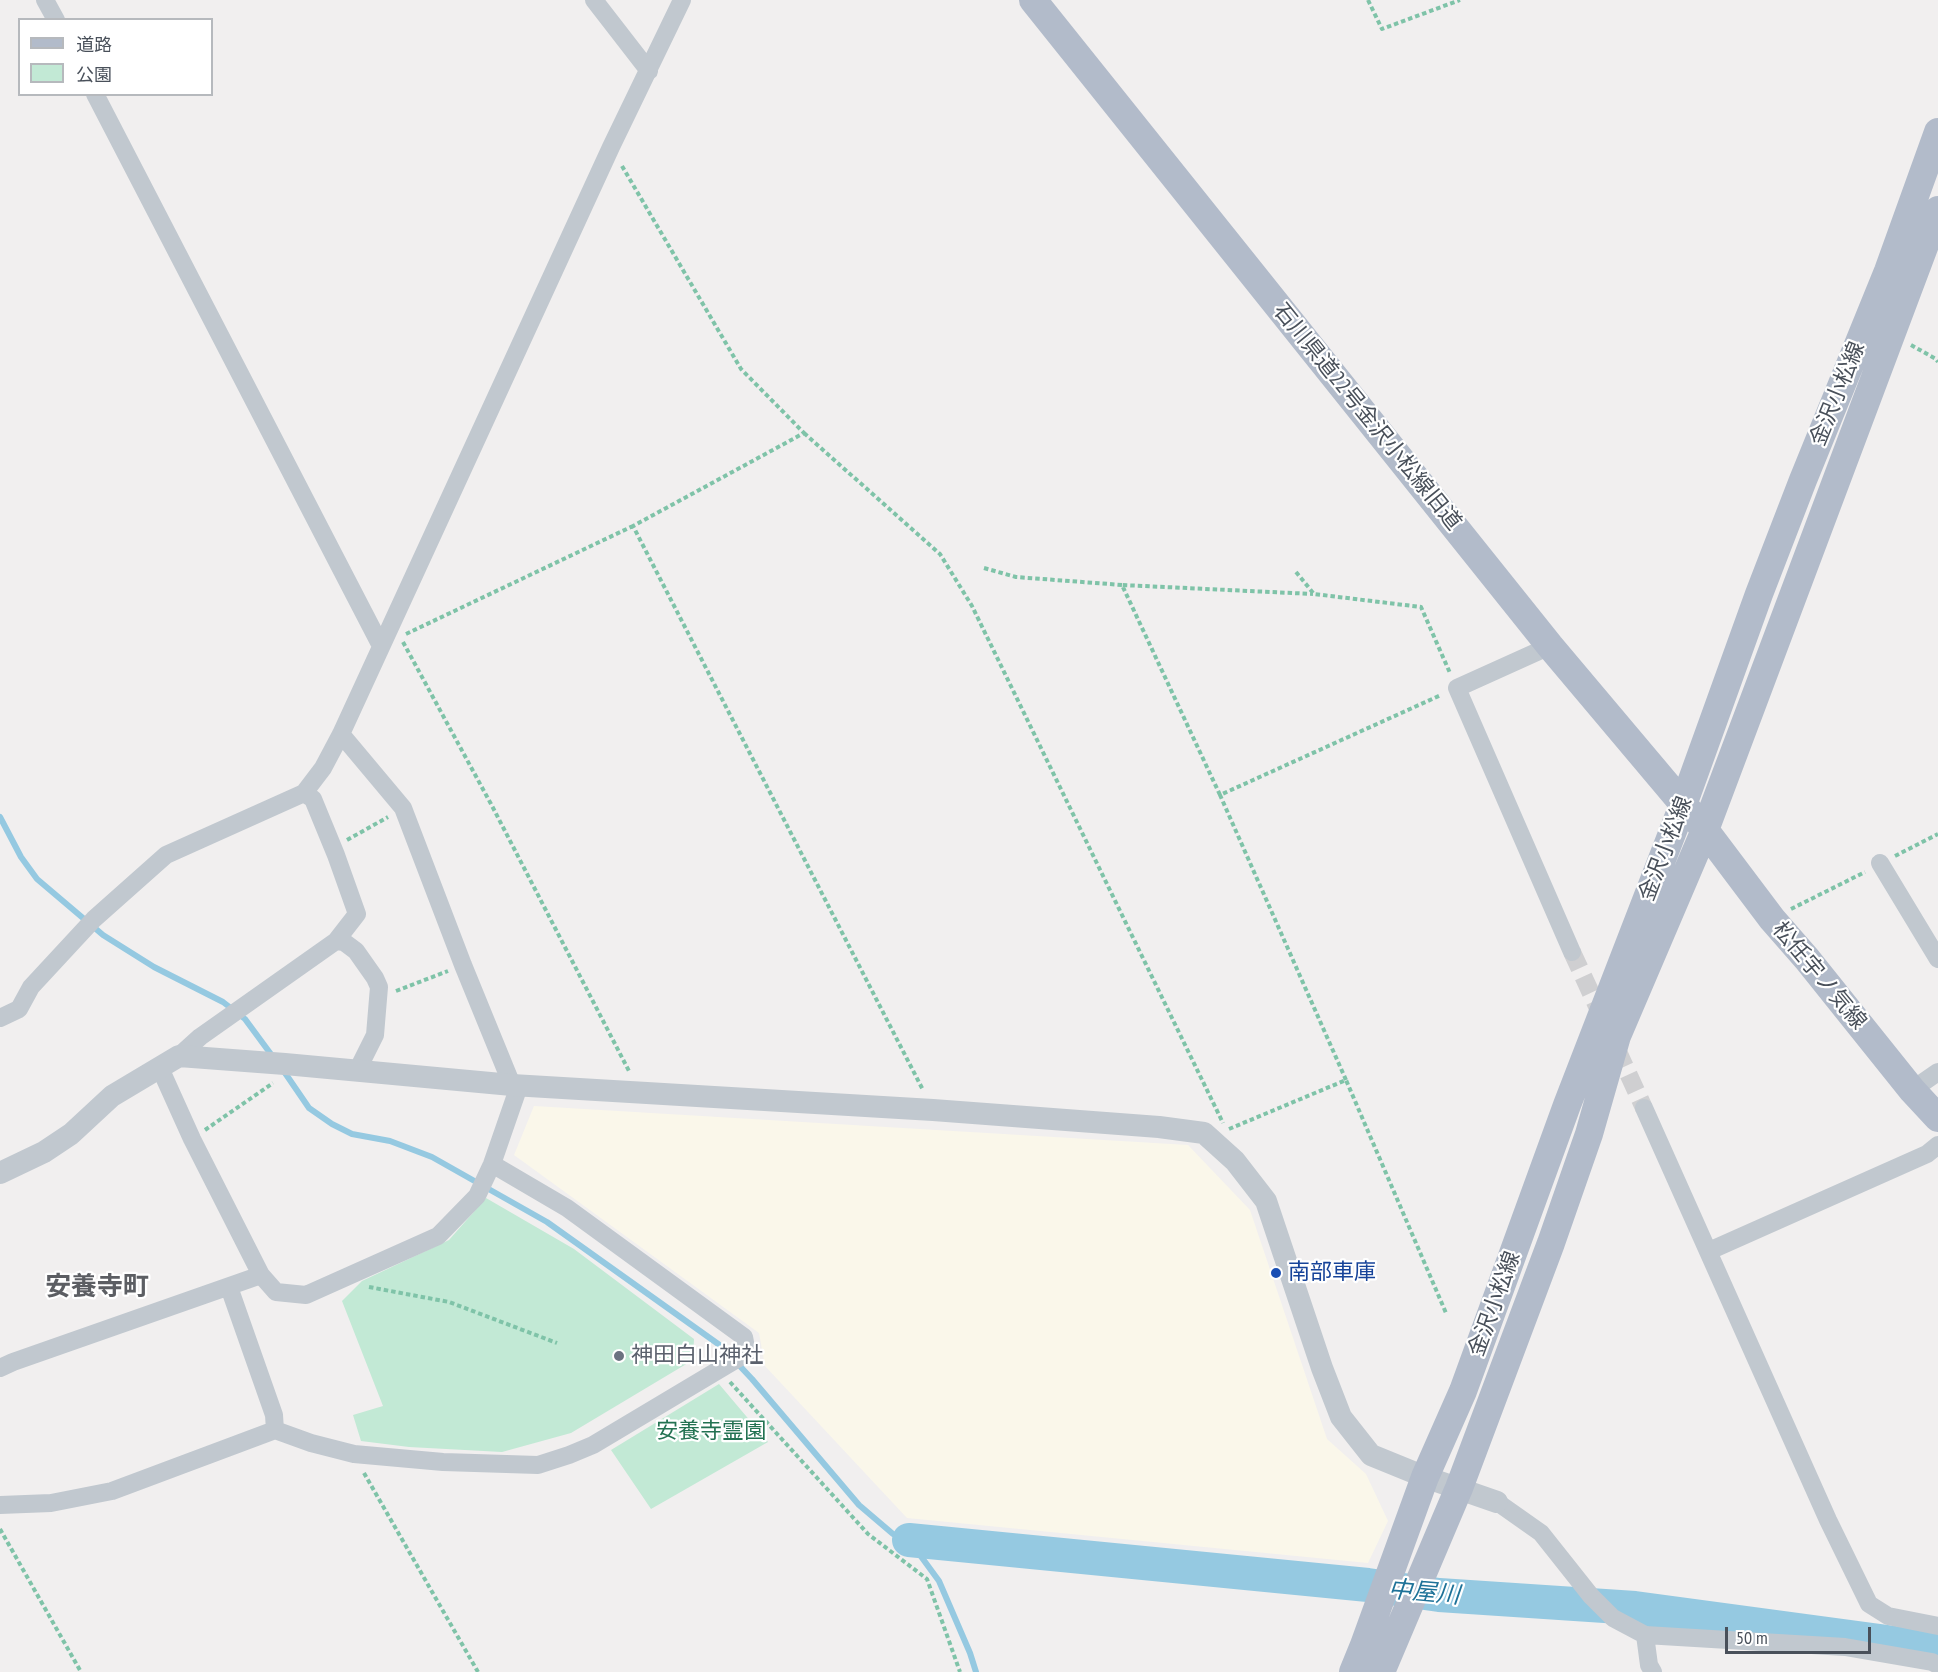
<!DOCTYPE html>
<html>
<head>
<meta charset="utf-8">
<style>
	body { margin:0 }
	#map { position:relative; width:1938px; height:1672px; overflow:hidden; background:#f1efef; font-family:"PT Sans Narrow","Noto Sans JP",sans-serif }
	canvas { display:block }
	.legend { position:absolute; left:18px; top:18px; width:195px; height:78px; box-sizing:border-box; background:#fff; border:2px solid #b6b9bd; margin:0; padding:8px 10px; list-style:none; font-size:18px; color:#49505a }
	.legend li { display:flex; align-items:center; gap:12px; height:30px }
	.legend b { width:30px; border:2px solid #b6b9bd }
	.scale { position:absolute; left:1725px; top:1627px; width:146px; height:27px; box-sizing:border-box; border:3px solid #49505a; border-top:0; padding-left:8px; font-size:18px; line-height:21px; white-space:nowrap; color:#49505a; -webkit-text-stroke:4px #fff; paint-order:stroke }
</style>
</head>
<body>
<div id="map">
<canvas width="1938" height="1672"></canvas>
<ul class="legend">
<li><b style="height:8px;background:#b2bbca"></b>道路</li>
<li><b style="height:16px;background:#c2e9d5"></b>公園</li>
</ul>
<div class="scale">50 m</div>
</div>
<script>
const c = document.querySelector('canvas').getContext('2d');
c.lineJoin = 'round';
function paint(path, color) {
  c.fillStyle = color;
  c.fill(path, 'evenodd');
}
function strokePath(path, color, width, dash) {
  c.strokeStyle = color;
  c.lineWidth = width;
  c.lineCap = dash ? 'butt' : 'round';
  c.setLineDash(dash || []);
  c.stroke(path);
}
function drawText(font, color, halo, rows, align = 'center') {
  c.font = font + ' "PT Sans Narrow","Noto Sans JP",sans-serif';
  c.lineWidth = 4.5;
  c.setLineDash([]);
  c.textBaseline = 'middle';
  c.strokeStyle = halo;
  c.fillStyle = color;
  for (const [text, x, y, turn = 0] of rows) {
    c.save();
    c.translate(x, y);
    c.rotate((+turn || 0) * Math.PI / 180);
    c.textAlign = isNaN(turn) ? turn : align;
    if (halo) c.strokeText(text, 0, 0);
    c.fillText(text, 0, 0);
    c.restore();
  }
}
paint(new Path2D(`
	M534 1106 1188 1145 1250 1210 1327 1439 1366 1474 1388 1521 1368 1563 907 1518 765 1366 759 1333 514 1155Z`), '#faf7ea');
paint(new Path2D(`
	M486 1198 574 1249 694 1339 693 1360 571 1433 502 1452 409 1447 361 1441 353 1415 383 1406 342 1301 362 1281 449 1240Z
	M719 1384 768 1442 651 1509 611 1450Z`), '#c2e9d5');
strokePath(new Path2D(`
	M0 817 21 857 37 879 103 935 154 967 223 1002 245 1019 273 1057
	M283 1070 309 1108 332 1124 352 1134 390 1141 432 1157 547 1222 721 1346 752 1379 859 1505 893 1534 909 1540 939 1581 970 1653 976 1672`), '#95c9e1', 6);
strokePath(new Path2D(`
	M909 1540 1368 1585 1439 1595 1635 1608 1938 1649`), '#95c9e1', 34);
strokePath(new Path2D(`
	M1572 952 1644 1108`), '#cfcfd1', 18, [18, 9]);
strokePath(new Path2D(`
	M1368 0 1382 29 1460 0
	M622 166 741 369 804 433 633 526 923 1090
	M1911 345 1936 359 1938 362
	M804 433 940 554 972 606 1223 1123
	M984 568 1016 577 1122 585
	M1296 572 1314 594 1421 607 1450 673
	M406 634 633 526
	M403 642 491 804 630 1073
	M1220 795 1122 585 1313 594
	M347 840 388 817
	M1895 856 1938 834
	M1791 909 1865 872
	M396 991 448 971
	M1346 1080 1220 795 1441 695
	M1229 1129 1346 1080 1446 1313
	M205 1130 273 1083
	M369 1287 449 1302 557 1343
	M730 1382 868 1534 927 1579 960 1672
	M364 1473 478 1672
	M0 1529 81 1672`), '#7fc3a8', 4, [4.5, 3]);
strokePath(new Path2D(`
	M45 0 56 20
	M594 0 649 71
	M95 94 381 646
	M1550 646 1457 688 1572 952
	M341 734 403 808 463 965 512 1085
	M1880 863 1938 959
	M336 941 344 942 356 951 375 978 379 987 375 1035 357 1071
	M0 1018 19 1009 31 987 94 919 166 855 304 793 323 768 341 734 611 147 682 0
	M179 1056 200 1037 336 941 357 914 336 855 313 799 304 793
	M160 1068 192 1139 261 1275 276 1292 306 1295 438 1236 477 1196 492 1164 519 1086
	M1912 1090 1938 1072
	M1644 1108 1828 1520 1869 1604 1888 1616 1938 1626
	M1709 1251 1927 1154 1938 1145
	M229 1287 274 1415 275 1430
	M0 1368 13 1362 261 1275
	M1497 1502 1541 1533 1591 1596 1613 1618 1645 1635 1845 1647 1932 1662 1938 1665
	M0 1505 51 1503 112 1491 275 1430 311 1443 354 1454 443 1462 538 1465 569 1455 593 1445 747 1353 744 1337 567 1208 492 1164
	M1645 1635 1649 1665 1653 1672`), '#c1c8cf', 18);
strokePath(new Path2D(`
	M0 1173 44 1152 71 1134 112 1096 179 1056 285 1064 512 1085 933 1110 1159 1127 1204 1133 1235 1161 1266 1201 1322 1368 1341 1417 1371 1455 1425 1477 1497 1502`), '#c1c8cf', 22);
strokePath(new Path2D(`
	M1033 0 1550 646 1705 830 1772 919 1807 959 1912 1090 1938 1118
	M1353 1672 1364 1645 1425 1477 1463 1391 1567 1105 1683 805 1759 594 1803 480 1888 271 1938 132
	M1381 1672 1459 1488 1551 1243 1589 1134 1617 1036 1705 830 1938 210`), '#b2bbca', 28);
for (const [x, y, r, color] of [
	[1276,1273,6,"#1a4fb4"],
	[619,1356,6,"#6b7280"]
]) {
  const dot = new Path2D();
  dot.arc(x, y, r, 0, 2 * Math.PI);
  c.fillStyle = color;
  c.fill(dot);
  strokePath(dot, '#fff', 2);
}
drawText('22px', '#49505a', '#fff', [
	["金沢小松線",1838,394,-68],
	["石川県道22号金沢小松線旧道",1367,417,51],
	["金沢小松線",1666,849,-69],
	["松任宇ノ気線",1819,976,50],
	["金沢小松線",1495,1304,-70]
]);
drawText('22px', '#164399', '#fff', [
	["南部車庫",1288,1273]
], 'left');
drawText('22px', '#5b616d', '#fff', [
	["神田白山神社",631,1356]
], 'left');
drawText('22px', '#237252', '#fff', [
	["安養寺霊園",711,1432]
]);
drawText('italic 24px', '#1e7298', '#fff', [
	["中屋川",1424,1593,5]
]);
drawText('bold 26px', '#5c5e63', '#fff', [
	["安養寺町",97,1288]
]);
</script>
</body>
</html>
